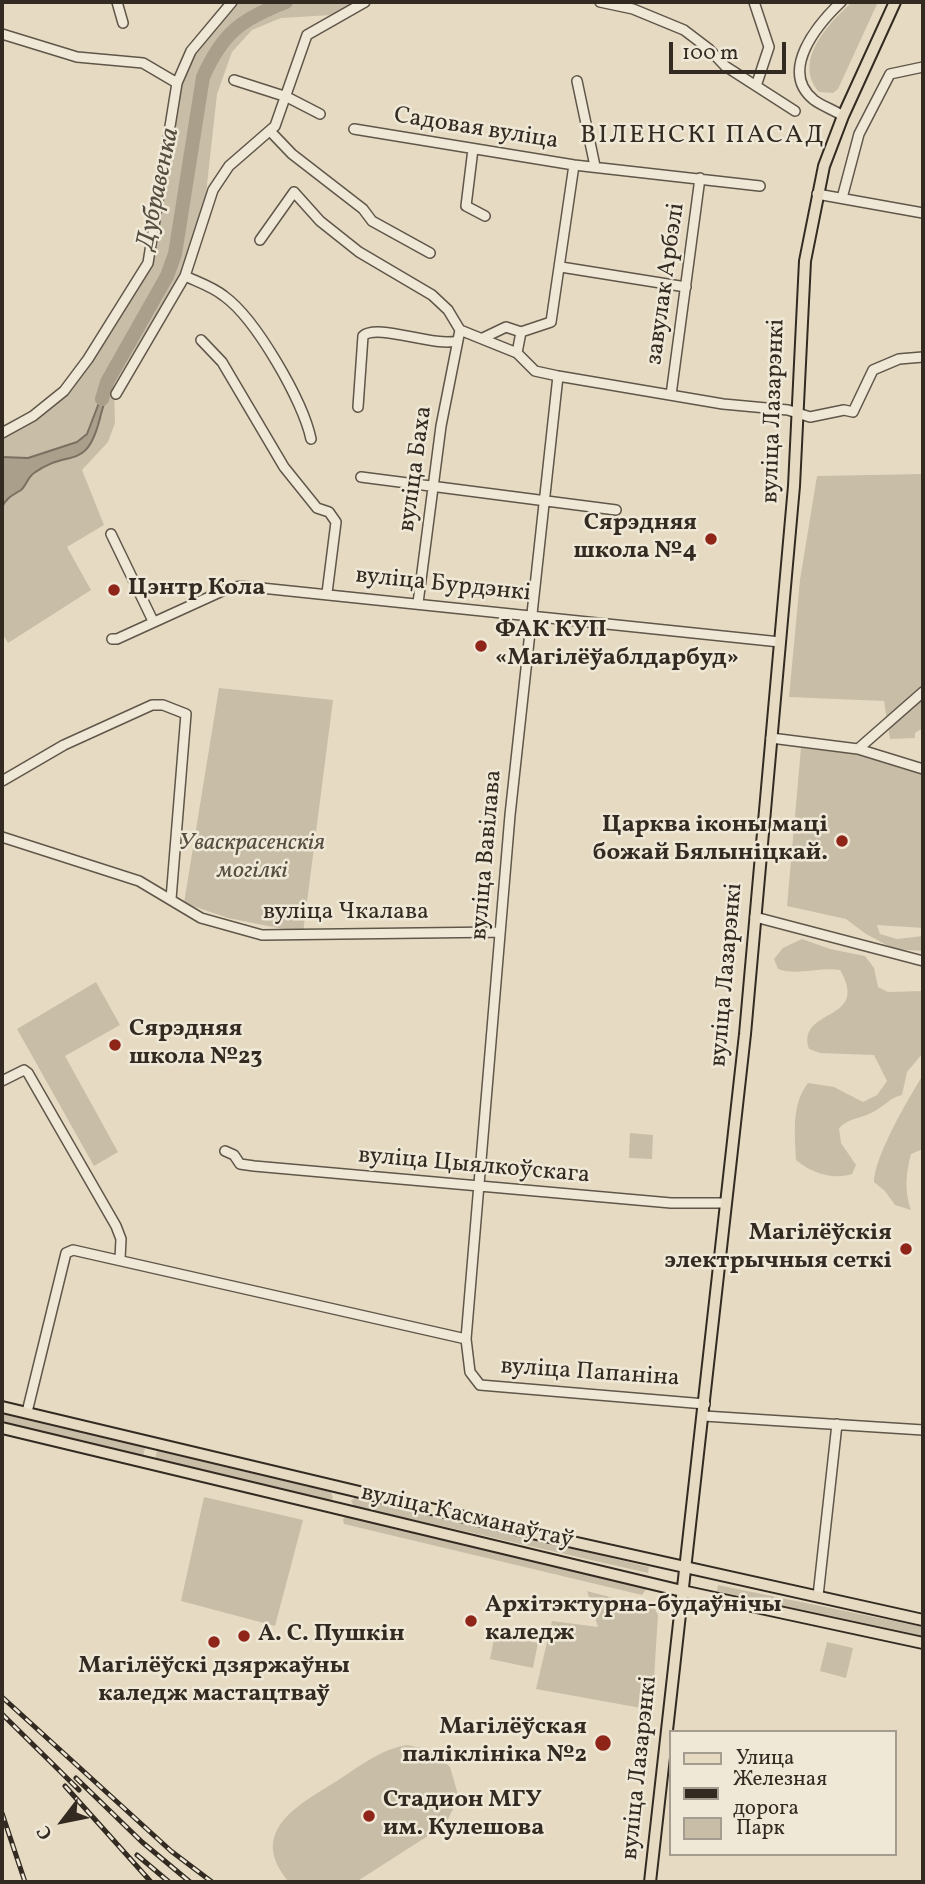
<!DOCTYPE html>
<html>
<head>
<meta charset="utf-8">
<style>
	body { margin:0 }
	#map { position:relative; width:925px; height:1884px; overflow:hidden; background:#e6dbc2; font-family:Vollkorn,serif }
	canvas { display:block }
	.frame { position:absolute; inset:0; border:4px solid #332a21; pointer-events:none }
	.legend { position:absolute; left:669px; top:1730px; width:228px; height:126px; box-sizing:border-box; background:#efe8d7; border:2px solid #a49c8e; margin:0; padding:9px 12px; list-style:none; font-size:21px; color:#332a21 }
	.legend li { display:flex; align-items:center; gap:14px; height:35px }
	.legend b { width:35px; border:2px solid #a49c8e }
	.north { position:absolute; left:28px; top:1786px; width:70px; height:70px; -webkit-text-stroke:5px #efe8d7; paint-order:stroke; rotate:238deg; font-size:19px; font-weight:700; line-height:28px; text-align:center; color:#332a21 }
	.north::after { content:''; display:block; margin:auto; width:24px; height:32px; background:#332a21; clip-path:polygon(50% 0,100% 100%,50% 72%,0 100%) }
	.scale { position:absolute; left:669px; top:42px; width:117px; height:32px; box-sizing:border-box; border:4px solid #332a21; border-top:0; padding-left:9px; font-size:21px; line-height:24px; white-space:nowrap; color:#332a21; -webkit-text-stroke:5px #efe8d7; paint-order:stroke }
</style>
</head>
<body>
<div id="map">
<canvas width="925" height="1884"></canvas>
<div class="frame"></div>
<ul class="legend">
<li><b style="height:9px;background:#e6dbc2"></b>Улица</li>
<li><b style="height:9px;background:#332a21"></b>Железная дорога</li>
<li><b style="height:19px;background:#c8bda7"></b>Парк</li>
</ul>
<div class="north">С</div>
<div class="scale">100 m</div>
</div>
<script>
const c = document.querySelector('canvas').getContext('2d');
c.lineJoin = 'round';
function paint(path, color) {
  c.fillStyle = color;
  c.fill(path, 'evenodd');
}
function strokePath(path, color, width, dash) {
  c.strokeStyle = color;
  c.lineWidth = width;
  c.lineCap = dash ? 'butt' : 'round';
  c.setLineDash(dash || []);
  c.stroke(path);
}
function drawText(font, color, halo, rows, align = 'center') {
  c.font = font + ' Vollkorn,serif';
  c.lineWidth = 5;
  c.setLineDash([]);
  c.textBaseline = 'middle';
  c.strokeStyle = halo;
  c.fillStyle = color;
  for (const [text, x, y, turn = 0] of rows) {
    c.save();
    c.translate(x, y);
    c.rotate((+turn || 0) * Math.PI / 180);
    c.textAlign = isNaN(turn) ? turn : align;
    if (halo) c.strokeText(text, 0, 0);
    c.fillText(text, 0, 0);
    c.restore();
  }
}
paint(new Path2D(`
	M239 2H357L332 15 281 18 252 30 232 52 217 94 206 194 184 267 114 385 115 423 108 442 82 470 104 525 67 547 91 590 8 643 2 633V420L10 434 45 413 74 386 151 265 179 82 188 61Z
	M852 2H878L838 89 833 93 819 92C792 61 829 23 852 2Z
	M923 474V728L915 733V738L890 739 884 701 789 697 800 580 817 476Z
	M219 688 333 700 303 933 228 918 184 903Z
	M801 748 856 754 923 773V928L877 925 880 934 897 939 923 936V951L894 949 866 934 846 919 787 906Z
	M802 939 830 949 865 956 874 968 878 987 888 992 923 991V1053L907 1072 902 1095C890 1097 883 1108 871 1113 859 1119 849 1118 839 1128L841 1143 856 1165 852 1174C832 1180 812 1173 796 1160 795 1133 791 1105 808 1083L834 1087 863 1102 877 1095 887 1081 874 1055 820 1053 809 1049C796 1007 871 1023 840 970 819 967 797 976 778 969L774 959 783 948Z
	M96 982 120 1025 65 1056 118 1152 94 1166 17 1029Z
	M923 1075V1149L911 1154C906 1174 904 1190 911 1210L895 1205 885 1191 874 1182C874 1157 909 1097 923 1075Z
	M630 1133 653 1135 652 1159 629 1158Z
	M2 1414 145 1448 143 1456 2 1422Z
	M157 1451 331 1492 333 1498 330 1501 155 1459Z
	M204 1497 303 1520 275 1626 181 1601Z
	M356 1497 649 1567 648 1573 354 1506 351 1501Z
	M346 1516 647 1588 642 1595 344 1524 343 1519Z
	M718 1585 923 1627V1638L717 1591Z
	M587 1591 655 1609 658 1615 652 1710 536 1689 552 1621 598 1627Z
	M495 1634 538 1643 533 1668 490 1659Z
	M827 1642 853 1648 846 1678 820 1671Z
	M407 1745 431 1750 450 1767 457 1791 456 1803 445 1825 356 1882H289C245 1830 302 1803 340 1779 361 1765 382 1749 407 1745Z`), '#c8bda7');
const water = new Path2D(`
	M107 382C108 392 104 404 101 414 87 474 70 447 34 473 28 477 26 486 21 490 12 496 8 496 2 507V457L28 458 77 442 87 434Z`);
paint(water, '#a99f8b');
strokePath(water, '#7a7061', 2);
strokePath(new Path2D(`
	M102 399 107 382 167 276 175 254 203 77C223 32 242 19 286 2`), '#a99f8b', 14);
const minor = new Path2D(`
	M117 2 123 23
	M600 2 633 9 684 30 709 49 725 66 795 111
	M754 2 769 47 756 86
	M841 2C818 24 778 71 814 100 822 106 834 110 843 116
	M2 34 77 57 143 63 177 83
	M234 80 287 97 320 114
	M577 81 595 166
	M354 129 574 165 760 186
	M270 131 292 154 363 209 372 221 430 253
	M473 149 466 206 485 216
	M817 194 923 213
	M842 198 859 134 890 74 923 67
	M260 240 294 192 320 221 359 252 432 295 448 310 460 330 517 353 535 371 558 376 723 404 788 410 810 417 844 410 853 412 873 370 899 359 923 357
	M561 267 686 287
	M185 276C198 282 213 287 224 296 256 319 303 401 311 439
	M483 338 506 327 521 332 551 322 574 165
	M201 340 222 362 284 467 317 508 329 512 336 522 327 593
	M517 353 521 332
	M558 376 510 815 466 1339 470 1372 480 1385 492 1386 705 1404
	M116 394 185 276 213 190 229 166 275 126 307 35 365 2
	M671 395 700 178
	M358 407 363 336C377 323 433 347 457 341
	M2 433 33 416 64 391 88 359 148 263 177 83 191 51 232 2
	M361 477 616 510
	M111 534 153 621
	M418 603 441 426 460 330
	M112 639H117L229 588 242 586 780 642
	M771 738 858 749 923 769
	M858 749 923 692
	M2 781 64 745 152 705H163L186 714 171 899
	M2 837 139 881 201 918 262 935 499 932
	M755 917 923 961
	M2 1081 24 1070 28 1073 116 1226 121 1239 120 1259
	M225 1151 234 1155 240 1164 254 1166 671 1203H725
	M27 1412 66 1253 73 1250 466 1339
	M704 1416 923 1430
	M818 1596 837 1424`);
const major = new Path2D(`
	M2 1407 532 1533 923 1620
	M2 1428 682 1591 923 1643
	M650 1882 745 1034 794 486 805 261 824 166 843 116 895 2`);
strokePath(minor, '#605649', 12);
strokePath(major, '#332a21', 14);
strokePath(minor, '#efe8d7', 9);
strokePath(major, '#e6dbc2', 10);
const rail = new Path2D(`
	M2 1697 171 1851 212 1882
	M2 1714 79 1790
	M76 1778 142 1842 190 1882
	M65 1786 151 1882
	M2 1813 25 1882
	M137 1855 169 1882`);
strokePath(rail, '#332a21', 5);
strokePath(rail, '#efe8d7', 2.5, [8]);
for (const [x, y, r, color] of [
	[711,539,7,"#8f2418"],
	[114,590,7,"#8f2418"],
	[481,646,7,"#8f2418"],
	[842,841,7,"#8f2418"],
	[115,1045,7,"#8f2418"],
	[906,1249,7,"#8f2418"],
	[471,1621,7,"#8f2418"],
	[244,1636,7,"#8f2418"],
	[214,1642,7,"#8f2418"],
	[603,1743,9,"#8f2418"],
	[369,1816,7,"#8f2418"]
]) {
  const dot = new Path2D();
  dot.arc(x, y, r, 0, 2 * Math.PI);
  c.fillStyle = color;
  c.fill(dot);
  strokePath(dot, '#efe8d7', 2.5);
}
drawText('24px', '#332a21', '#efe8d7', [
	["Садовая вуліца",476,130,9],
	["завулак Арбэлі",667,284,-82],
	["вуліца Лазарэнкі",775,411,-88],
	["вуліца Баха",417,469,-82],
	["вуліца Бурдэнкі",443,586,6],
	["вуліца Вавілава",488,855,-85],
	["вуліца Чкалава",346,914],
	["вуліца Лазарэнкі",728,975,-85],
	["вуліца Цыялкоўскага",474,1167,5],
	["вуліца Папаніна",590,1374,4],
	["вуліца Касманаўтаў",467,1518,13],
	["вуліца Лазарэнкі",641,1768,-84]
]);
drawText('bold 24px', '#332a21', '#efe8d7', [
	["Сярэдняя",697,525,"right"],
	["школа №4",697,553,"right"],
	["Цэнтр Кола",128,590],
	["ФАК КУП",495,632],
	["«Магілёўаблдарбуд»",495,660],
	["Царква іконы маці",828,827,"right"],
	["божай Бялыніцкай.",828,855,"right"],
	["Сярэдняя",129,1031],
	["школа №23",129,1059],
	["Магілёўскія",892,1235,"right"],
	["электрычныя сеткі",892,1263,"right"],
	["Архітэктурна-будаўнічы",485,1607],
	["каледж",485,1635],
	["А. С. Пушкін",258,1636],
	["Магілёўскі дзяржаўны",214,1668,"center"],
	["каледж мастацтваў",214,1696,"center"],
	["Магілёўская",587,1729,"right"],
	["паліклініка №2",587,1757,"right"],
	["Стадион МГУ",383,1802],
	["им. Кулешова",383,1830]
], 'left');
drawText('italic 24px', '#584f42', '#efe8d7', [
	["Уваскрасенскія",252,845],
	["могілкі",252,873]
]);
c.letterSpacing = '2px';
drawText('26px', '#332a21', '#efe8d7', [
	["ВІЛЕНСКІ ПАСАД",703,137]
]);
c.letterSpacing = '0px';
drawText('italic 26px', '#564d41', '#efe8d7', [
	["Дубравенка",160,189,-78]
]);
</script>
</body>
</html>
